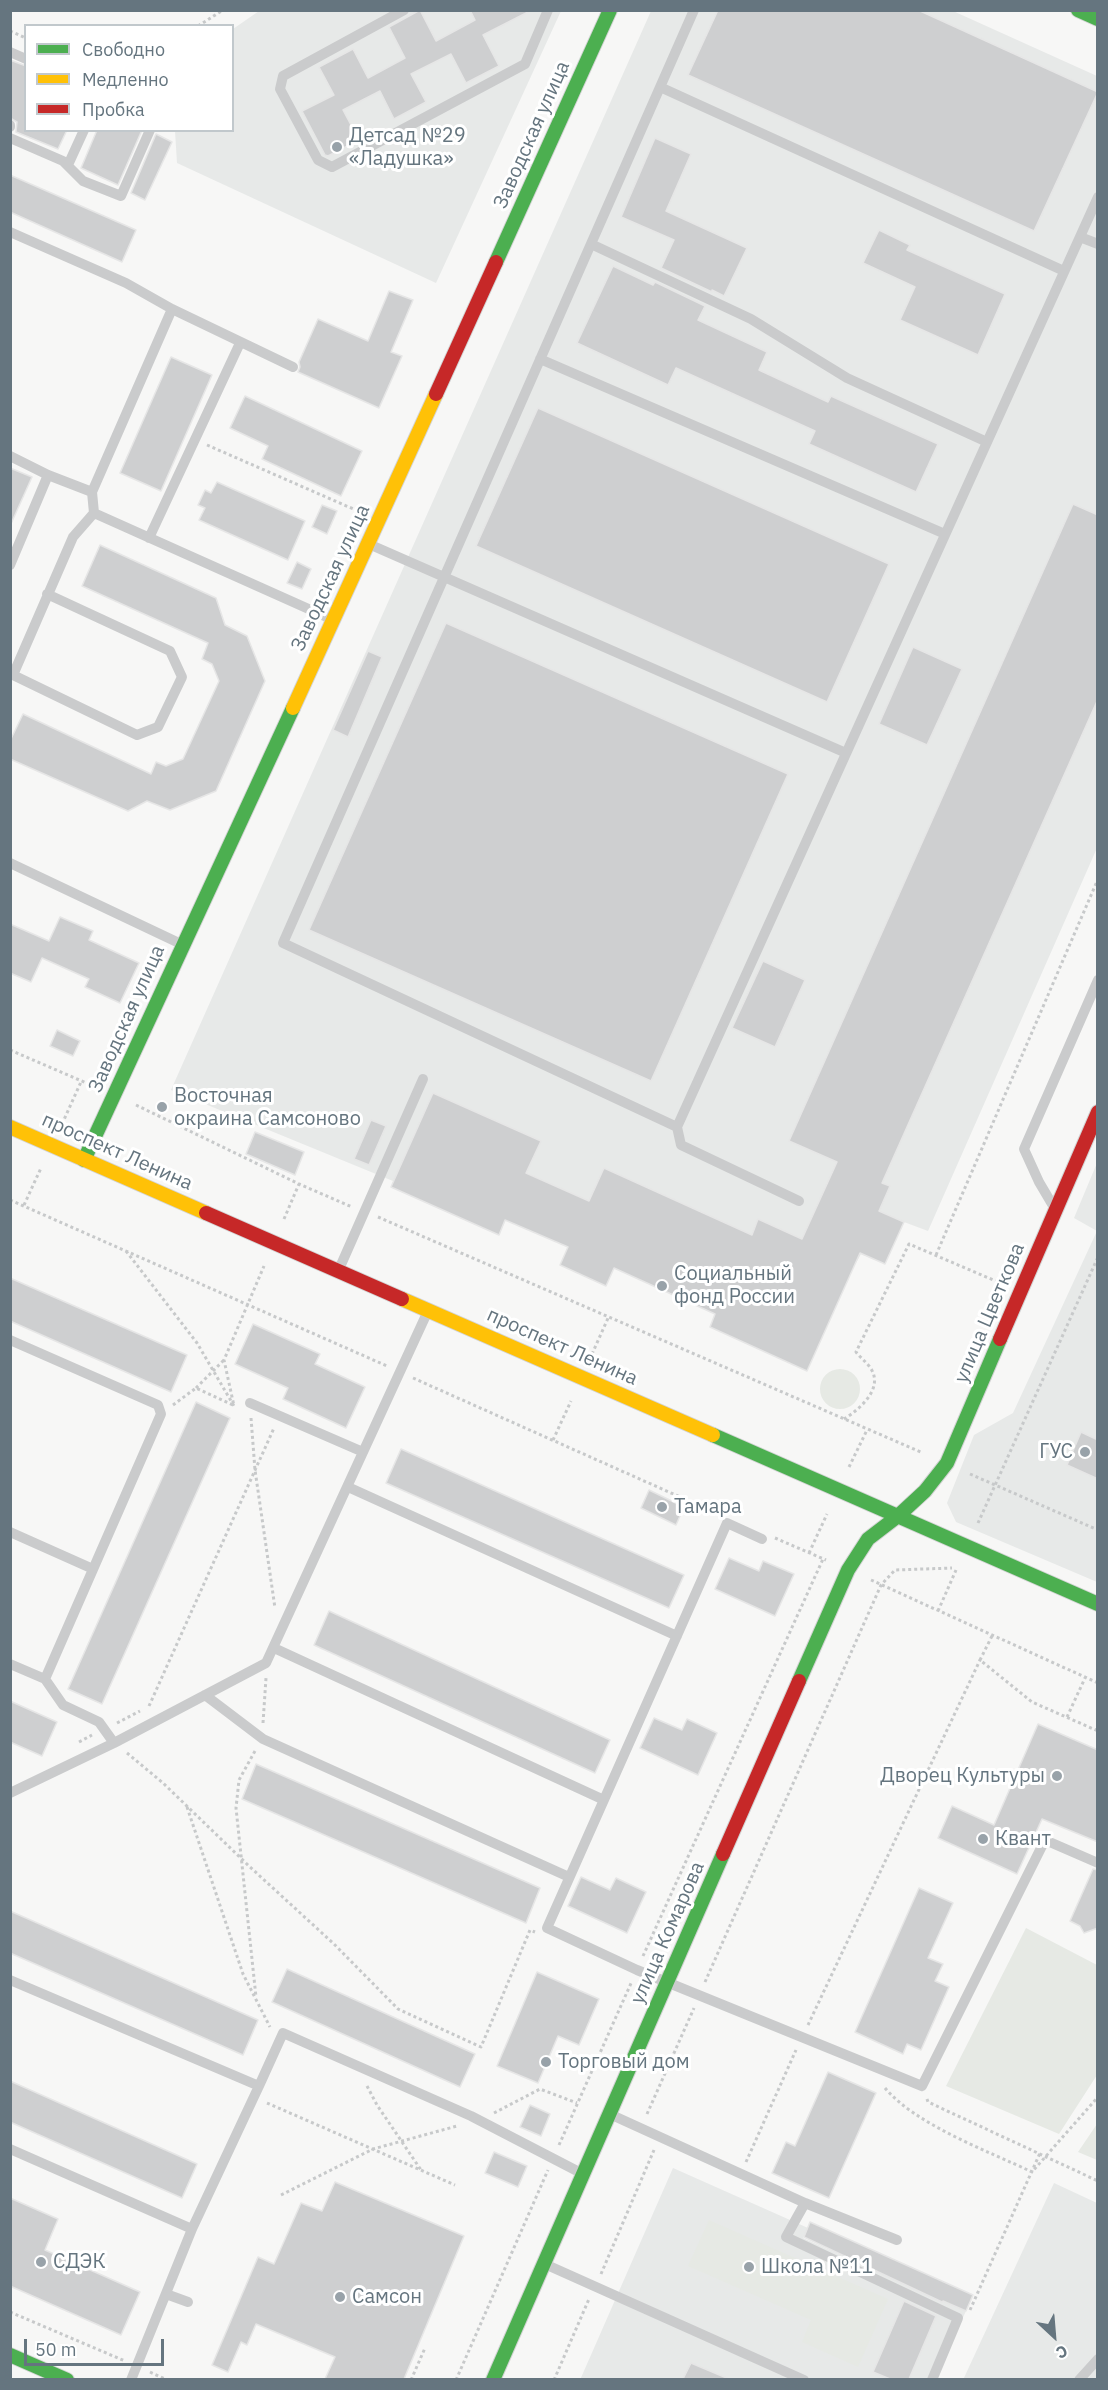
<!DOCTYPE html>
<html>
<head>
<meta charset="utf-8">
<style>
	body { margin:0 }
	#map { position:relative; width:1108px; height:2390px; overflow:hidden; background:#f7f7f6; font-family:"IBM Plex Sans",sans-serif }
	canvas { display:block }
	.frame { position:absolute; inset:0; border:12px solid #65757f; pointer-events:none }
	.legend { position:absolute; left:24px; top:24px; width:210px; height:108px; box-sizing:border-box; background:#fff; border:2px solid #c1c8cc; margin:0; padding:8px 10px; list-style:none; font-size:18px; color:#65757f }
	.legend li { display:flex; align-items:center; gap:12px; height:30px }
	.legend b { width:30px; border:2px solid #c1c8cc }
	.north { position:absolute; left:1024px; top:2306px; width:60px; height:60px; -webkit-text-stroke:4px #fff; paint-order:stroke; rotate:154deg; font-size:16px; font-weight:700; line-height:24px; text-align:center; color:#65757f }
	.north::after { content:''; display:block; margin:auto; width:21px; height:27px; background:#65757f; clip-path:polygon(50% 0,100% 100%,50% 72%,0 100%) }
	.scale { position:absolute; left:24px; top:2339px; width:140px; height:27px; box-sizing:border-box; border:3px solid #65757f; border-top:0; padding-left:8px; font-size:18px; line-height:21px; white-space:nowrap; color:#65757f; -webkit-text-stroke:4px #fff; paint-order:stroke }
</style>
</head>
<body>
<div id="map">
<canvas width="1108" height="2390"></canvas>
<div class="frame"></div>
<ul class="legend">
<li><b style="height:8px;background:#4caf50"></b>Свободно</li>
<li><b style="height:8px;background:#ffc107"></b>Медленно</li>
<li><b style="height:8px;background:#c62828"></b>Пробка</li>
</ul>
<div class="north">С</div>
<div class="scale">50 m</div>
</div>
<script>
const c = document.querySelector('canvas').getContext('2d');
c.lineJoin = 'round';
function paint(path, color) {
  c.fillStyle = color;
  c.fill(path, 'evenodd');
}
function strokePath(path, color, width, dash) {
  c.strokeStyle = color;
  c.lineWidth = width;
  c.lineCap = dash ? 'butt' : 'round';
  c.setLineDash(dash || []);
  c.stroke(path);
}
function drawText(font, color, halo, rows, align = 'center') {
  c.font = font + ' "IBM Plex Sans",sans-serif';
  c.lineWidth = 6;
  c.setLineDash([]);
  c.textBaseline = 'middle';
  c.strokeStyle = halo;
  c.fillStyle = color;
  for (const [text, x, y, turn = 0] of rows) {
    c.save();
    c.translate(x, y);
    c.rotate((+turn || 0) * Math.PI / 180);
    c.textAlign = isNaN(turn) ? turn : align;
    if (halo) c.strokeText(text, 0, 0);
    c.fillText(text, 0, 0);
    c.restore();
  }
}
paint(new Path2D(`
	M259 11H561L436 283 177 163 175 131 232 130 233 29Z
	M651 11H953L1097 76V848L928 1231 904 1222 885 1264 861 1254 856 1263 810 1243 761 1350 710 1327 715 1314 614 1268 606 1286 560 1265 589 1201 527 1173 499 1235 391 1187 393 1181 171 1090Z
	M1097 1163 1098 1231H1097L1074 1218Z
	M1097 1231V1582L956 1522 947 1503 974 1435 1013 1413Z
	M673 2168 808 2228 803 2238 966 2311 934 2379 580 2380Z
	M1054 2183 1097 2203V2379L963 2380Z`), '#e7e9e8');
paint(new Path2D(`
	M820 1389a20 20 0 1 1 40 0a20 20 0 1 1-40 0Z
	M1026 1928 1097 1965V2075L1059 2134 946 2086Z
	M1097 2124V2160L1078 2152Z
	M709 2220 888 2299 858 2367 802 2342 811 2320 688 2266Z`), '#e6e9e4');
const building = new Path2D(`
	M420 10 436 41 475 20 470 10H532L483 35 499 66 466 83 451 54 411 74 426 102 394 119 380 91 343 110 359 140 328 156 325 155 302 111 334 95 319 67 353 49 368 78 405 58 389 27Z
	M718 10H918L1098 92 1034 231 688 75Z
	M10 60 26 66V130H67L58 149 16 132 17 122 10 118Z
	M97 130H142L118 185 81 168Z
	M156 134 172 142 145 200 131 193Z
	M655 138 691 154 666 211 747 248 724 296 712 290V292L661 268 674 240 621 217Z
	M10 175 136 230 122 262 10 212Z
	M879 230 910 245 907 250 1005 294 978 355 900 320 915 287 863 263Z
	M613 266 653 285 655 282 705 306 698 320 767 352 759 370 828 402 831 396 938 444 916 492 809 444 815 431 676 368 668 385 577 343Z
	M389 291 413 300 391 352 402 356 379 408 298 372 300 367 299 362 318 319 368 341Z
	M171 357 212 375 161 491 120 473Z
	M245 396 362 451 341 496 262 459 268 446 230 428Z
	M538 408 889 564 827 702 476 546Z
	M10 468 32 477 10 526Z
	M217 482 305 521 288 560 199 520 205 508 198 505 205 490 211 493Z
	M1073 504 1098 515V699L882 1183 890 1186 879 1211 904 1222 885 1264 860 1253 807 1371 710 1327 715 1314 614 1268 606 1286 560 1265 568 1247 505 1220 499 1235 391 1187 433 1093 541 1141 526 1173 589 1201 604 1168 752 1235 758 1219 802 1239 837 1162 789 1141Z
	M322 505 337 511 327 534 312 527Z
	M100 545 216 598 225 625 247 636 265 681 216 791 170 810 147 801 128 811 10 759V741L23 714 151 774 156 762 166 766 183 759 219 681 212 664 202 659 208 643 82 586Z
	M297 562 311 569 302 589 287 583Z
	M446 623 788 774 651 1081 309 930Z
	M913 647 962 669 927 745 879 724Z
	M368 651 382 657 348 737 333 730Z
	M60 917 93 931 89 940 139 963 120 1003 85 987 89 979 42 958 31 982 10 973V924L49 941Z
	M763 961 805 980 775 1047 732 1028Z
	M57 1030 80 1041 73 1056 50 1046Z
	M371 1120 386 1126 369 1165 354 1159Z
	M255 1132 304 1152 295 1175 246 1154Z
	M10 1278 187 1355 171 1392 10 1321Z
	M253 1324 320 1354 315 1364 365 1387 346 1428 283 1399 288 1388 235 1364Z
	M196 1402 230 1418 102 1704 68 1689Z
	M1081 1432 1098 1440V1479L1067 1465Z
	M401 1449 684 1575 669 1608 386 1483Z
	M649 1490 684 1507 676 1525 641 1508Z
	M729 1558 759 1571 763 1561 794 1574 775 1616 715 1589Z
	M329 1611 610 1740 595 1773 314 1645Z
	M10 1701 57 1722 42 1756 10 1742Z
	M654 1718 682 1730 687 1719 717 1733 698 1775 640 1748Z
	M1038 1724 1098 1750V1842L1042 1819 1017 1874 938 1838 952 1806 994 1825Z
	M256 1764 540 1888 526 1923 242 1799Z
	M1093 1869 1098 1870V1928L1084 1933 1080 1926 1070 1921Z
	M581 1877 610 1890 616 1878 646 1892 627 1933 568 1906Z
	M919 1888 953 1903 928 1958 943 1964 935 1981 949 1987 921 2050 907 2044 903 2054 855 2032Z
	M10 1911 258 2020 243 2055 10 1953Z
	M287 1969 475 2054 460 2087 272 2002Z
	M537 1972 599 1999 579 2045 558 2036 538 2083 497 2066Z
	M828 2072 876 2093 829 2198 772 2173 786 2142 795 2146Z
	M10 2081 197 2164 182 2198 10 2122Z
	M530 2105 550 2114 541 2136 520 2127Z
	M494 2152 527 2166 518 2187 485 2173Z
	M335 2182 464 2236 404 2379H325L335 2357 256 2324 247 2345 241 2342 228 2372 212 2365 258 2257 274 2264 301 2203 322 2211Z
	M10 2198 58 2219 45 2250 140 2292 121 2335 10 2286Z
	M810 2222 973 2295 966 2311 943 2301 942 2302 804 2237Z
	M904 2301 936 2316 909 2379H890L873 2372Z
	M691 2363 729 2379H683Z`);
paint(building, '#cecfd0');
strokePath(building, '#e6e6e6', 1.5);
const fast = new Path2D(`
	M1078 10 1098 19
	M496 262 610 10
	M84 1160 293 708
	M713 1435 1098 1604
	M799 1681 848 1570 868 1539 898 1516 925 1491 947 1463 1000 1339
	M10 2355 67 2380
	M493 2380 723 1854`);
const slow = new Path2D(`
	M293 708 436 394
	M10 1127 206 1213
	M402 1299 713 1435`);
const jam = new Path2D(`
	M436 394 496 262
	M206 1213 402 1299
	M1000 1339 1098 1112
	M723 1854 799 1681`);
strokePath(fast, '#d3d4d4', 16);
strokePath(slow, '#d3d4d4', 16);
strokePath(jam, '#d3d4d4', 16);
strokePath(new Path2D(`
	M198 26 223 10
	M10 31 26 38
	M207 445 358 511
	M10 1050 91 1085
	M136 1105 299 1184 352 1207
	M62 1124 81 1082
	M10 1200 387 1366
	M24 1205 41 1168
	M378 1217 923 1453
	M284 1219 299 1184
	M126 1251 197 1343 234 1406 224 1360 264 1266
	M936 1255 1098 879
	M592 1354 609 1316
	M413 1378 716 1513
	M196 1388 224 1360
	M173 1405 196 1388 235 1406
	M251 1418 255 1470 275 1608
	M844 1419C860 1409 886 1387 869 1366 865 1361 860 1357 856 1352L909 1244 998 1282
	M553 1440 571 1401
	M849 1467 867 1430
	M970 1474 1098 1530
	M978 1523 1098 1257
	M775 1538 826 1560
	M809 1553 827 1514
	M871 1580 1098 1683
	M938 1611 956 1570
	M992 1636 980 1660 1032 1702 1098 1731
	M149 1706 274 1428
	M1067 1717 1085 1678
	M117 1723 140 1711
	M263 1723 266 1678
	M79 1742 92 1735
	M255 1751 239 1780 236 1808 256 1997
	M127 1753 163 1783 250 1867 334 1944 398 2009 481 2047 530 1930 535 1932
	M187 1807 243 1974 270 2027
	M643 1956 823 1559
	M705 1982 881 1585 895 1570 952 1568
	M808 2025 980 1660
	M367 2086 377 2105 421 2170
	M885 2088C916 2125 988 2151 1032 2172L1098 2097
	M927 2099 928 2102 1098 2181
	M267 2103 455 2185
	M494 2113 540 2089 577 2103
	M647 2114 694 2008
	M559 2145 632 1981
	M746 2162 796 2050
	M281 2195 373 2149 457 2126
	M601 2274 654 2150
	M970 2310 1040 2153
	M10 2312 125 2361
	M150 2372 167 2380
	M411 2380 425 2348
	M456 2380 548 2170
	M554 2380 589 2299`), '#c7c9ca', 3, [3, 3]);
strokePath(new Path2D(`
	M404 10 283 76 280 89 318 160 332 167 525 64 548 10
	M694 10 283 943 677 1127 1098 197
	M10 52 26 59
	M660 87 1064 271
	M10 125V127
	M10 138 63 161 83 181 121 196 150 130
	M68 165 84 130
	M10 232 126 283 172 309 293 367
	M1080 237 1098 244
	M591 244 751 319 847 378 987 442
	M540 359 945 534
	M10 456 48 475 92 492
	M94 513 92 492 172 309
	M149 538 240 343
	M371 545 846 753
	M10 565 48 475
	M47 594 170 651 182 677 158 727 137 735 13 675 73 537 94 513 331 619
	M10 863 179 943
	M677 1127 681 1145 799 1201
	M1052 1204 1039 1182 1024 1149 1098 980
	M340 1267 423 1079
	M10 1340 158 1405 161 1414 45 1679 63 1705 99 1722 114 1743
	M250 1403 363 1452
	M348 1487 677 1636
	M10 1532 93 1569
	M762 1539 727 1523 547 1928 637 1970 922 2086 1045 1840 1098 1863
	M274 1648 604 1800
	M10 1664 45 1679
	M205 1695 263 1739 569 1877
	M10 1793 114 1743 266 1663 427 1313
	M10 1980 259 2086 192 2229 10 2149
	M259 2086 283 2033 471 2116 581 2173
	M614 2116 805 2203 897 2240
	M805 2203 786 2237 958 2318 932 2380
	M547 2265 804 2380
	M166 2294 188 2302
	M131 2380 192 2229
	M1079 2380 1098 2359`), '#cacbcc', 10);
strokePath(fast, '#4caf50', 14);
strokePath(slow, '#ffc107', 14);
strokePath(jam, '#c62828', 14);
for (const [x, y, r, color] of [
	[337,147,6,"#98a2a9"],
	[162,1107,6,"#98a2a9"],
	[662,1286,6,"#98a2a9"],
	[1085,1452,6,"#98a2a9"],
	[662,1507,6,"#98a2a9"],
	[1057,1776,6,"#98a2a9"],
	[983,1839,6,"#98a2a9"],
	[546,2062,6,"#98a2a9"],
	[41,2262,6,"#98a2a9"],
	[749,2267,6,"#98a2a9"],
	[340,2297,6,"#98a2a9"]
]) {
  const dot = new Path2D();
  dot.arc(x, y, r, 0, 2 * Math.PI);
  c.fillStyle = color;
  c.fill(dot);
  strokePath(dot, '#fff', 2);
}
drawText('20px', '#65757f', '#fff', [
	["Заводская улица",532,135,-66],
	["Заводская улица",331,578,-65],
	["Заводская улица",127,1019,-66],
	["проспект Ленина",117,1152,24],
	["улица Цветкова",990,1313,-67],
	["проспект Ленина",562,1347,24],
	["улица Комарова",668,1933,-66]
]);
drawText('20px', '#65757f', '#fff', [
	["Детсад №29",349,136],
	["«Ладушка»",349,159],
	["Восточная",174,1096],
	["окраина Самсоново",174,1119],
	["Социальный",674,1274],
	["фонд России",674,1297],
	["ГУС",1073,1452,"right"],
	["Тамара",674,1507],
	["Дворец Культуры",1045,1776,"right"],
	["Квант",995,1839],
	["Торговый дом",558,2062],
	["СДЭК",53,2262],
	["Школа №11",761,2267],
	["Самсон",352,2297]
], 'left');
</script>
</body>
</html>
